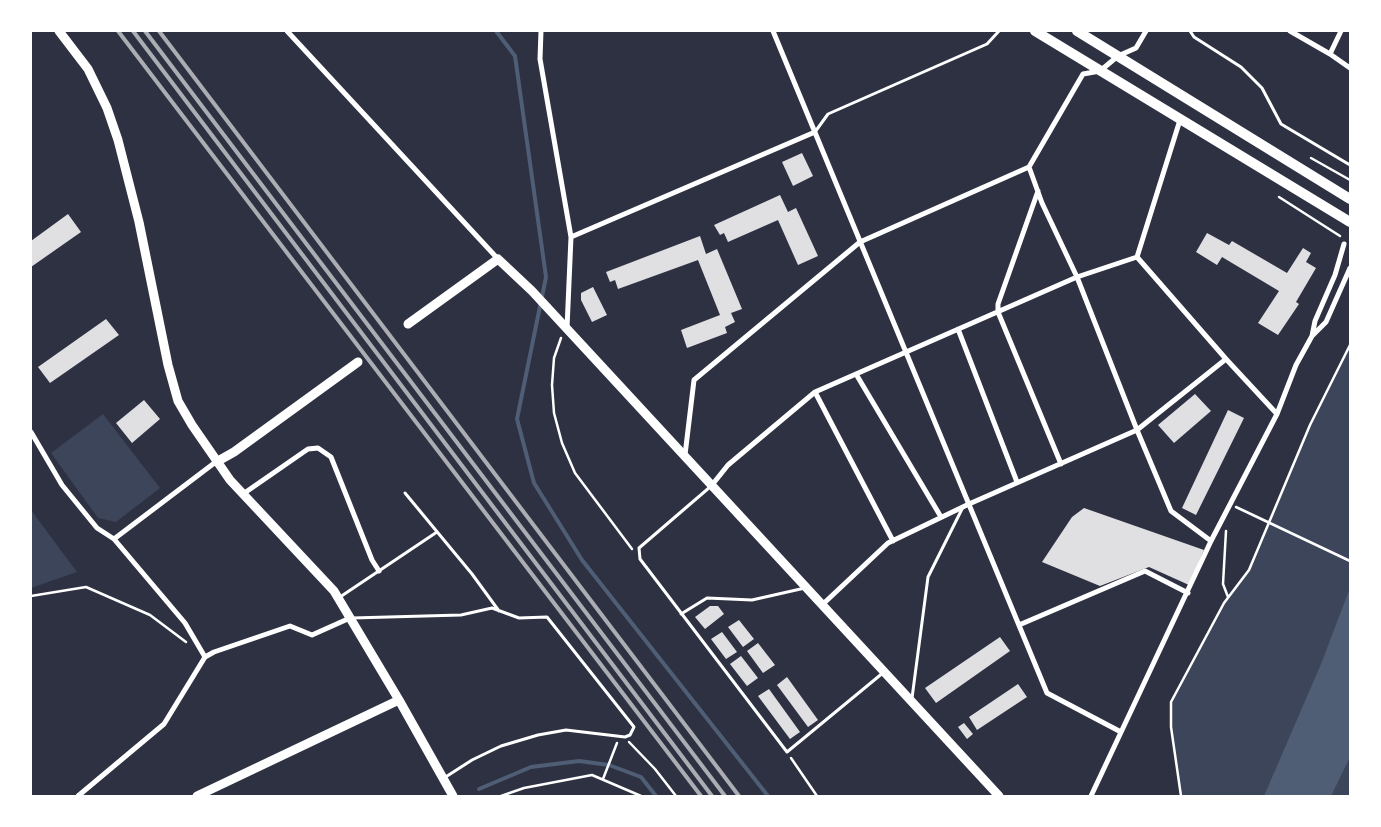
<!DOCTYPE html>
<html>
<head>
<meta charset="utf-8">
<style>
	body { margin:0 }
	#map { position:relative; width:1381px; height:827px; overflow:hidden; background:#2d3142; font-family:Signika,sans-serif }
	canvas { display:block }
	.frame { position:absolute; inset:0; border:32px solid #fff; pointer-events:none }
</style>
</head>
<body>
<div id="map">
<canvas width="1381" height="827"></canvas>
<div class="frame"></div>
</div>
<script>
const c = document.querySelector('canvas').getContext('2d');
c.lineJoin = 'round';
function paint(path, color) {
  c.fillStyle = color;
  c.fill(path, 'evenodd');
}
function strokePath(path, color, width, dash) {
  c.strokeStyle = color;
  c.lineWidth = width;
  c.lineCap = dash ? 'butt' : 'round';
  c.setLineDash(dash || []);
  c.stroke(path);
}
paint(new Path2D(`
	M1350 345V796H1181L1171 727V702L1224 603 1249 570 1310 425Z
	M103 414 160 488 116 522 98 518 51 453Z
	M31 510 77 572 31 588Z`), '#3c4559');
paint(new Path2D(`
	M1350 588V757L1331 796H1264L1321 664Z`), '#4f5d75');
strokePath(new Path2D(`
	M496 31 515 56 546 277 517 419 534 483 582 560 768 796
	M479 789 531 767 579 761 609 765 641 777 656 796`), '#4f5d75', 4);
paint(new Path2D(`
	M802 153 813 176 793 186 782 162Z
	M780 195 788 212 796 208 818 256 798 265 778 220 728 242 724 233 720 235 714 225Z
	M68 214 81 232 31 267V241Z
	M1207 233 1229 245 1232 241 1287 273 1303 248 1311 253 1306 262 1316 268 1296 302 1299 304 1278 335 1258 323 1279 291 1222 257 1217 265 1196 252Z
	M700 236 706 254 717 249 742 309 731 313 735 322 725 327 727 333 687 348 681 330 720 315 698 260 618 289 615 280 610 282 606 272Z
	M593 287 607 315 592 322 581 300V293Z
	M106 319 119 335 50 383 38 367Z
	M1195 394 1211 411 1174 443 1158 425Z
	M144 400 160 419 132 443 116 423Z
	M1228 410 1244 418 1196 515 1182 508Z
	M1084 508 1204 550 1189 585 1149 567 1100 586 1042 562 1072 517Z
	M710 606H718L724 614 705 629 695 617Z
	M739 620 754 639 743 647 728 627Z
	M722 632 737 652 726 659 711 639Z
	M1000 637 1010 651 936 703 925 688Z
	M758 643 775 665 763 673 747 651Z
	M741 656 758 678 747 686 730 664Z
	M787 677 818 720 808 727 777 685Z
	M1018 684 1027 697 977 730 969 717Z
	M769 689 800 732 790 739 758 696Z
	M964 723 973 734 967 739 958 727Z`), '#e0e0e3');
strokePath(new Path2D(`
	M1311 158 1350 180
	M1279 197 1340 236
	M561 338 554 358 552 385 554 413 562 443 575 473 632 549
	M1236 507 1350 561
	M1226 531 1223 584 1228 597
	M31 596 86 587 150 615 186 642
	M629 742 655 769 676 796
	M791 758 817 796
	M603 779 617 743
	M501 796 524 788 592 775 641 796
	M1181 796 1171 727V702L1224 603 1249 570 1310 425 1350 345`), '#fff', 2.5);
strokePath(new Path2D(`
	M1190 31 1194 37 1241 67 1262 88 1281 124 1350 165
	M815 132 828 114 987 44 999 31
	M710 487 639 548 640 559 787 752 884 672
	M405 493 472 574 499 611
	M340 597 437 532
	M681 614 707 598 752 600 805 588
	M352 618 461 615 492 608 519 618 547 617 634 727 630 735 625 737 566 730 538 735 501 746 472 760 444 778
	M912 698 928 577 963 507`), '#fff', 3);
strokePath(new Path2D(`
	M287 31 498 259
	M541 31 540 59 571 237 567 328
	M773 31 1047 693 1121 732
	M1290 31 1330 54 1350 68
	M1330 54 1341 31
	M1029 167 1042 203 1077 277 1137 430 1171 511 1211 541
	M1038 191 998 304V312L1061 464
	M571 237 815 132
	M1137 257 1180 120
	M958 329 1017 482
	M1312 336 1326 322 1350 268
	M856 374 941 517
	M815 392 893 541
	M31 432 62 485 97 528 114 539 185 623 205 657 164 724 78 796
	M685 455 694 380 860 242 1029 167 1083 74 1100 71 1118 56 1136 48 1146 31
	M712 485 728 465 815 392 1077 277 1137 257 1226 359 1277 414
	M243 494 308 449 318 448 331 457 372 560 379 571
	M114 539 217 461
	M822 605 888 543 969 504 1137 430 1226 359
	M1019 625 1145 571 1188 593
	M205 657 214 652 290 626 312 635 350 618
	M1091 796 1211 541 1277 414 1296 365 1312 336 1315 321 1335 275 1344 244`), '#fff', 5);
strokePath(new Path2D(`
	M59 31 88 69 107 108 118 140 139 222 168 365 178 401 192 425 230 480 334 591 399 700 453 796
	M408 324 498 259 532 291 999 796
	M218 461 234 452 358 362
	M197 796 399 700`), '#fff', 9);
strokePath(new Path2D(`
	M1035 31 1350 222
	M1077 31 1350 199`), '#fff', 10);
strokePath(new Path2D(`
	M118 31 701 796
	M133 31 712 796
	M145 31 725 796
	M159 31 739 796`), '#abadb3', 4);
</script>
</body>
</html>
